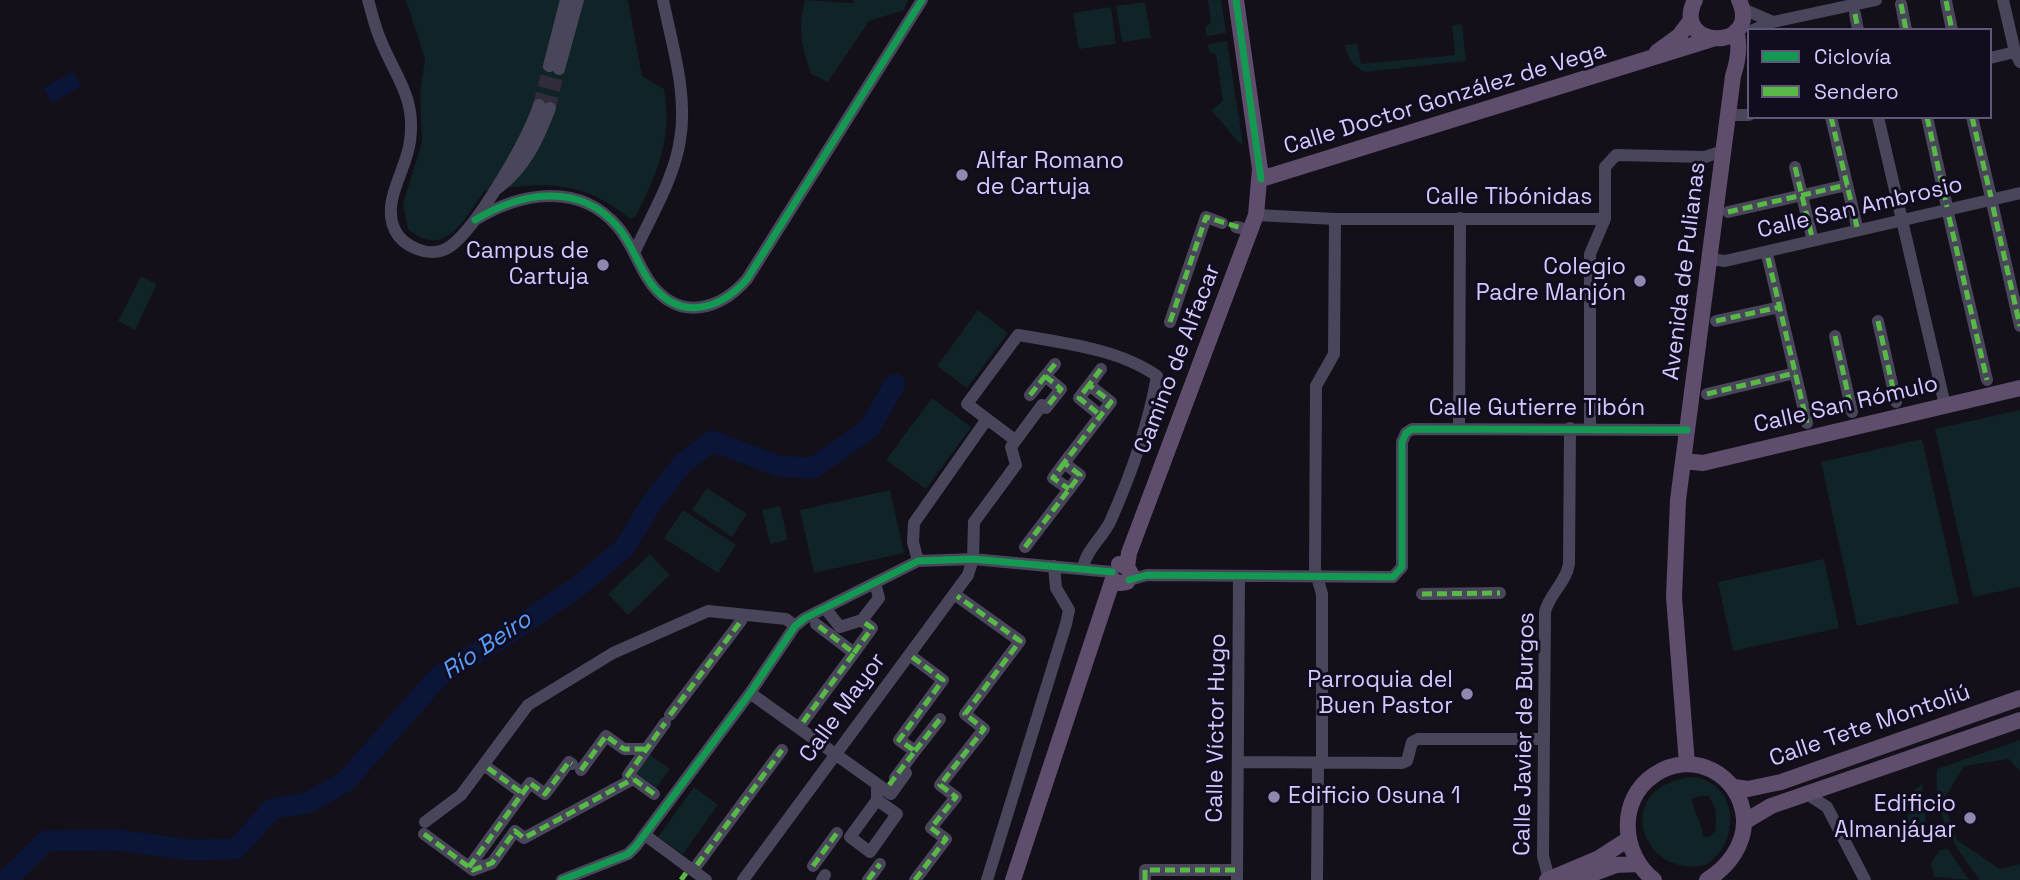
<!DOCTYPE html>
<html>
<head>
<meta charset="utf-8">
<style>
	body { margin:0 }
	#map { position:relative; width:2020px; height:880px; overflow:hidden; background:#13101a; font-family:"Space Grotesk",sans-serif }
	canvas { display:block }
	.legend { position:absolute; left:1747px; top:28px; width:245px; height:91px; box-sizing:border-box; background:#110c1e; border:2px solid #5f5878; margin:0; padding:9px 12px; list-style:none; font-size:21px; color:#d5c9ff }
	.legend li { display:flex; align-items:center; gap:14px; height:35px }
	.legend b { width:35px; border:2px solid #5f5878 }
</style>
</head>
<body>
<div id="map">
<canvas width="2020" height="880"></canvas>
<ul class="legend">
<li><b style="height:9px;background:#139951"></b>Ciclovía</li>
<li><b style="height:9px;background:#58b947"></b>Sendero</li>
</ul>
</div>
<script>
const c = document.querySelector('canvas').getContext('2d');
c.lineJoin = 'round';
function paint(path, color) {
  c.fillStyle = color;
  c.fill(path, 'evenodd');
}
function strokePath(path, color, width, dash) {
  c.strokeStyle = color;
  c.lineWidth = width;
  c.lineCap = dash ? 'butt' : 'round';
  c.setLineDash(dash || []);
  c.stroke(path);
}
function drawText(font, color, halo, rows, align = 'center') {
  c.font = font + ' "Space Grotesk",sans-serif';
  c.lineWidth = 6;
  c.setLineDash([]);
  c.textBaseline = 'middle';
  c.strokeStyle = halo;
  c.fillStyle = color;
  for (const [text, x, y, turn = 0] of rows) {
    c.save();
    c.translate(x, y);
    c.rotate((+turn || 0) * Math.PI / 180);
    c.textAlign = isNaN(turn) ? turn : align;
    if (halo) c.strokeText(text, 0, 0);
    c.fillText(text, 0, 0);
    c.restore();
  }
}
paint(new Path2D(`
	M406 0H628L642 76 664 89C673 138 657 174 636 216L630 219C581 179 544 182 484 191 466 217 445 261 408 229L403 204 422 142 420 93 425 59Z
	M805 0 853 3 854 0H908L904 10 869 21 828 82 811 74C802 45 797 30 805 0Z
	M1208 0H1221L1226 33 1207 36 1205 27 1211 23Z
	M1145 2 1151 38 1122 42 1116 6Z
	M1111 7 1116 44 1079 49 1073 13Z
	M1462 24 1466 61 1365 72C1354 67 1347 58 1345 45L1357 44 1361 64 1455 55 1452 25Z
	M1227 41 1243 144 1241 145 1211 110 1223 101 1216 54 1209 52 1208 44Z
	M141 276 157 284 135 330 118 321Z
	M978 310 1008 333 967 388 937 366Z
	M932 398 971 427 926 489 886 460Z
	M2020 410V587L1973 597 1935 429Z
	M1922 439 1959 603 1857 626 1821 462Z
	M707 488 747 514 732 537 692 510Z
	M890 490 904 553 814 573 800 510Z
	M780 506 788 540 770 544 762 510Z
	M683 510 736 545 718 573 664 538Z
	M650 554 670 575 628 615 608 594Z
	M1824 559 1839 628 1733 651 1718 582Z
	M2020 740V771L2009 759 1964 766 1943 801 1957 840 2000 869 2020 864V880H1980C1952 843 1934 817 1937 769Z
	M647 753 670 769 654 791 631 775Z
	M1692 777C1717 779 1733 800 1730 826 1728 842 1719 857 1705 865 1642 880 1609 786 1692 777ZM1700 796H1709L1716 811V830L1709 837 1703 836C1702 822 1693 812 1692 799Z
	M1922 784 1926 823 1922 841 1906 824 1912 792Z
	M694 787 718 805 683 854 658 837Z
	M1948 849 1969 880 1934 877 1931 863 1940 850Z`), '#102326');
paint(new Path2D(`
	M73 72 81 86 52 103 43 88Z`), '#0a1537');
strokePath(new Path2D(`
	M6 880 46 841 117 840 190 850 236 849 272 809 307 803 345 782 441 674 503 637 579 586 625 547 651 504 682 464 712 441 778 466 813 468 869 429 895 384`), '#0a1537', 21);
strokePath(new Path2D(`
	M539 105 549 66
	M550 108 559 69`), '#302c3c', 12, [12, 6]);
strokePath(new Path2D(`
	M368 0C372 13 375 28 381 41 396 78 416 97 410 141 407 169 382 200 394 228 398 238 407 245 417 249 429 254 442 253 452 245 479 224 528 139 539 105
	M2003 0 2015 52 2020 62
	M1946 1 1952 30
	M1901 4 1906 30
	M1743 9 1773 22
	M1855 14 1858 30
	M1753 30 1773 22 1876 0
	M1990 58 2015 52
	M549 66 566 0
	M559 69 578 0
	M1728 115H1749
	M1831 117 1857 227
	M1878 117 1945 405
	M1927 117 1947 207
	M1972 117 1991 197
	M1795 167 1812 237
	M498 188C525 168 538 140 550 108
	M1993 207 2020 326
	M1728 212 1847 185
	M1256 215 1335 219H1605
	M1949 217 1987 380
	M475 220C519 193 578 181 617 226 633 244 638 267 652 285 681 322 721 309 747 279L922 0
	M1236 227 1241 228
	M635 251C651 216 674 179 680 140 688 94 672 45 663 0
	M1768 258 1807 423
	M1710 259 1725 261 2020 193
	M1716 321 1780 307
	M1878 321 1896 402
	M1170 322 1206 217 1222 223
	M1835 336 1852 412
	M1045 376 1061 389 1046 408
	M1089 385 1079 398 1100 415
	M1707 394 1795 373
	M1030 395 1055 364
	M1590 428V254L1605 219V167L1616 155 1705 157 1723 151
	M1459 429 1460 218
	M1015 440 967 404 1018 335C1064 343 1119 349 1157 376 1148 427 1131 475 1110 522 1102 538 1086 550 1083 568
	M1064 463 1053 478 1069 489
	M1025 547 1080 475 1064 463 1111 402 1089 385 1101 369
	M918 561 913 542 914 523 987 419
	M1129 580 1147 575 1393 577 1402 567V442L1406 433 1412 429 1687 430
	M1422 594 1500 593
	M825 608 840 627 862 620 879 598 875 583
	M854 653 872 628 865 623
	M750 693 891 794 906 773
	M670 715 741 621
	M803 722 854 653 816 624
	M915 751 940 719
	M1238 762 1402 763 1407 761 1412 742 1418 739H1542
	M1322 763V594L1315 570 1316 386 1334 354 1335 219
	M488 768 522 793
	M581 770 606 736 624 749H645
	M895 778 915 751 899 740 943 680 911 656
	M654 794 628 775 665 723
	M1807 794 1827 807 1865 880
	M877 800 897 814 870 852 850 837 877 800V785
	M425 822 461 795 528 705 613 653 708 611 786 619 795 626
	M424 834 473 870 492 863 515 831 524 838 633 779
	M645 835 706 880
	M697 865 782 750
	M813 866 837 833
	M469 867 530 783 545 794 569 762 572 764
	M1549 879 1543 856 1545 612C1549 594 1566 583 1569 564L1570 428
	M562 880 628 854 636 846 750 693 795 626 805 618 918 561 973 559 1112 572
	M743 880 968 575 973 559 974 522 1016 465 1011 447 1042 405
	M822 880 825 875
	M868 880 880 864
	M915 880 946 839 931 828 956 797 940 785 984 729 965 714 1020 641 957 596
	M987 880 1066 624 1069 610 1056 588 1054 566
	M1145 880V870H1237
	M1237 880 1239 576
	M1317 880 1318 763`), '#49455b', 12);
strokePath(new Path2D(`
	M1695 0C1670 50 1763 52 1739 0
	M1657 52 1679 36 1691 20
	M1261 179 1712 39
	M1683 461 1703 463 2020 388
	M1119 564 1127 567 1131 574 1127 582 1120 583
	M1127 567 1129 553 1256 215 1260 169 1236 0
	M1687 764 1674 597 1678 500 1733 76C1738 61 1741 46 1736 31
	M1734 787 1748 789 1781 782 2020 698
	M1744 822 1771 806 2020 720
	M1013 880 1113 579
	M1547 880 1599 858 1627 840
	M1576 880 1616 865 1638 864
	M1654 880C1621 854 1617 800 1654 775 1693 748 1741 775 1744 819 1745 845 1728 867 1707 880`), '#5e4d6d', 16);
strokePath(new Path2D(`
	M1946 1 1952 30
	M1901 4 1906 30
	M1855 14 1858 30
	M1831 117 1857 227
	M1927 117 1947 207
	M1972 117 1991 197
	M1795 167 1812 237
	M1993 207 2020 326
	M1728 212 1847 185
	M1949 217 1987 380
	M1768 258 1807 423
	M1716 321 1780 307
	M1878 321 1896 402
	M1170 322 1206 217 1241 228
	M1835 336 1852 412
	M1045 376 1061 389 1046 408
	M1089 385 1079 398 1100 415
	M1707 394 1795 373
	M1030 395 1055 364
	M1064 463 1053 478 1069 489
	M1025 547 1080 475 1064 463 1111 402 1089 385 1101 369
	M1422 594 1500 593
	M854 653 872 628 865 623
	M670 715 741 621
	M803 722 854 653 816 624
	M915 751 940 719
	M488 768 522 793
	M581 770 606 736 624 749H645
	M889 785 915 751 899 740 943 680 911 656
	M654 794 628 775 665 723
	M424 834 473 870 492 863 515 831 524 838 633 779
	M697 865 782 750
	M813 866 837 833
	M469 867 530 783 545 794 569 762 572 764
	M681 880 686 873
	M868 880 880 864
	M915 880 946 839 931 828 956 797 940 785 984 729 965 714 1020 641 957 596
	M1145 880V870H1237`), '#58b947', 5, [10, 5]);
strokePath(new Path2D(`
	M1236 0 1261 179
	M475 220C519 193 578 181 617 226 633 244 638 267 652 285 681 322 721 309 747 279L922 0
	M1129 580 1147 575 1393 577 1402 567V442L1406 433 1412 429 1687 430
	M562 880 628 854 636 846 750 693 795 626 805 618 918 561 973 559 1112 572`), '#139951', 7);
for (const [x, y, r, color] of [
	[962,175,7,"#9188af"],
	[603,265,7,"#9188af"],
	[1640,281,7,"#9188af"],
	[1467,694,7,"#9188af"],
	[1274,797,7,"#9188af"],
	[1970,818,7,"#9188af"]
]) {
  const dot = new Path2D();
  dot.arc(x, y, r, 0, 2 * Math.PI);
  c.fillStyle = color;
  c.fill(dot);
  strokePath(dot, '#110c1e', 2.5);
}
drawText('23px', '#d5c9ff', '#110c1e', [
	["Calle Doctor González de Vega",1445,99,-17],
	["Calle Tibónidas",1509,198],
	["Calle San Ambrosio",1860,208,-13],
	["Avenida de Pulianas",1685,271,-83],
	["Camino de Alfacar",1178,359,-69],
	["Calle San Rómulo",1846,405,-13],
	["Calle Gutierre Tibón",1537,409],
	["Calle Mayor",843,708,-54],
	["Calle Tete Montoliú",1870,726,-19],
	["Calle Víctor Hugo",1217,728,-89],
	["Calle Javier de Burgos",1525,734,-89]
]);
drawText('23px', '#d5c9ff', '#110c1e', [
	["Alfar Romano",976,162,"left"],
	["de Cartuja",976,188,"left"],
	["Campus de",589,252],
	["Cartuja",589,278],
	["Colegio",1626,268],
	["Padre Manjón",1626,294],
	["Parroquia del",1453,681],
	["Buen Pastor",1453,707],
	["Edificio Osuna 1",1288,797,"left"],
	["Edificio",1956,805],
	["Almanjáyar",1956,831]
], 'right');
drawText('italic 24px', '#579efe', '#110c1e', [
	["Río Beiro",487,646,-34]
]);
</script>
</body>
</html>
